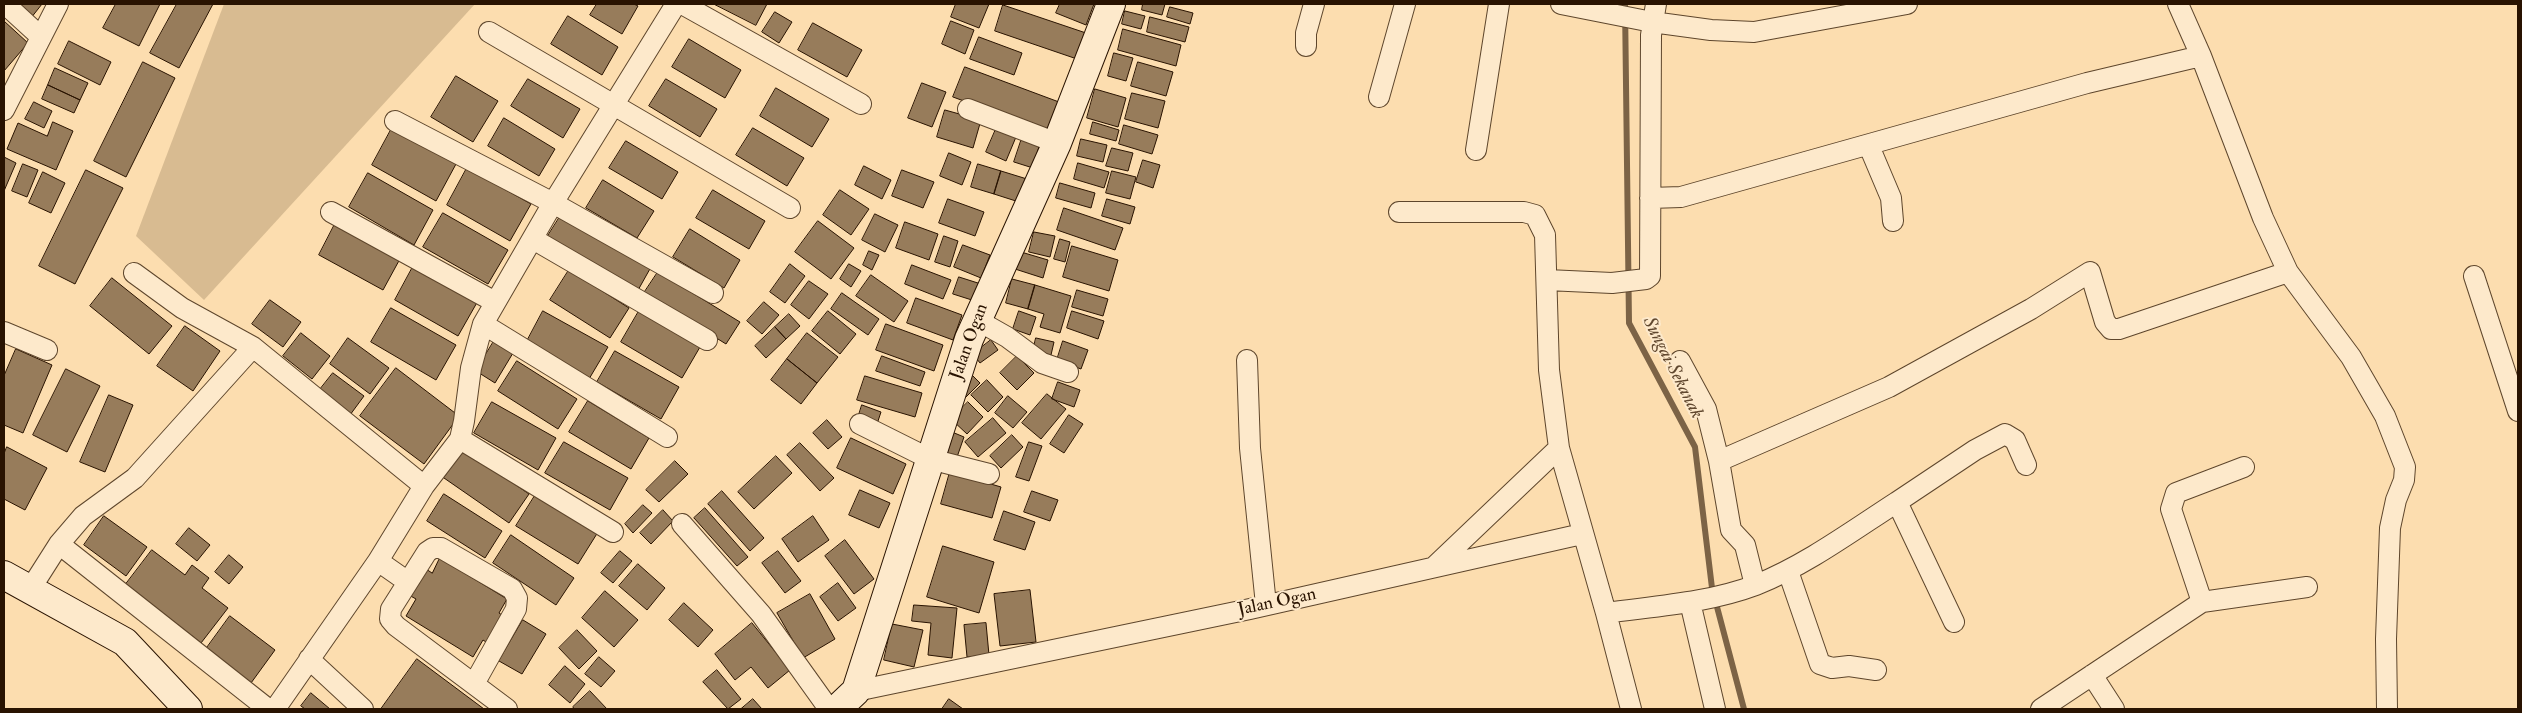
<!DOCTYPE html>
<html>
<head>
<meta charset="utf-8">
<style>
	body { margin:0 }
	#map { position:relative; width:2522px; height:713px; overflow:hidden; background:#fcddaf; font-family:"IM FELL Double Pica",serif }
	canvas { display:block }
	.frame { position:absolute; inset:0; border:5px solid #291301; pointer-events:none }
</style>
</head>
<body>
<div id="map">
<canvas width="2522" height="713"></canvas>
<div class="frame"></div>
</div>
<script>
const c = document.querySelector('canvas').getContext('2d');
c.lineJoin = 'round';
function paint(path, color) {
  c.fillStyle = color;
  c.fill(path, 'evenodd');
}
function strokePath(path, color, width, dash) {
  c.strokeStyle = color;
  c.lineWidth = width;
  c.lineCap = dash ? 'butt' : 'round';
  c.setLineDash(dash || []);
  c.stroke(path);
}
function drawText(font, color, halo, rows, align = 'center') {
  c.font = font + ' "IM FELL Double Pica",serif';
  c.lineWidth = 4;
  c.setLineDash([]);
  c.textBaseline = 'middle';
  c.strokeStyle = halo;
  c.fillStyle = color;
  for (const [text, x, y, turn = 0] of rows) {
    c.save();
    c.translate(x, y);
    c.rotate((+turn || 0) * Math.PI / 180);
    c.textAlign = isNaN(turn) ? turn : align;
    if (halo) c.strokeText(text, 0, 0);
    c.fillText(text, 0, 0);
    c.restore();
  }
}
paint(new Path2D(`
	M224 4H475L204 300 136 236Z`), '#d8bb91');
strokePath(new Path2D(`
	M1625 4 1629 323 1695 447 1712 588 1744 709`), '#7c6346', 6);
const building = new Path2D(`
	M13 4H42L31 18Z
	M116 4H160L139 46 103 28Z
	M177 4H213L179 68 150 53Z
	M597 4H634L638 6 622 34 590 15Z
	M714 4H767L756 25Z
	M956 4H989L979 28 951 17Z
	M1060 4H1094L1086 25 1056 13Z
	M1143 4H1165L1162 15 1142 10Z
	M1003 5 1086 33 1077 59 995 31Z
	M1170 7 1193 13 1190 24 1167 17Z
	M1125 11 1145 16 1141 29 1122 24Z
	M775 12 792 22 779 43 762 32Z
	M568 16 618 47 602 75 551 44Z
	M1150 17 1189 27 1185 42 1147 32Z
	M4 21 28 43 4 71Z
	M951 21 974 30 965 54 942 44Z
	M813 23 862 50 847 77 798 50Z
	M1123 29 1181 45 1176 66 1118 50Z
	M979 37 1022 53 1014 75 970 59Z
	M689 39 741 70 725 98 672 67Z
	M69 41 111 62 100 85 58 64Z
	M1114 53 1133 58 1126 81 1108 76Z
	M143 62 175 78 126 177 94 161Z
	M1138 62 1173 72 1166 96 1131 86Z
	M965 67 1059 102 1048 132 953 97Z
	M55 68 88 83 80 100 48 85Z
	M456 76 498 101 473 142 431 117Z
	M528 79 580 109 563 138 511 106Z
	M666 79 717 109 700 137 649 106Z
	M922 83 946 92 932 127 908 118Z
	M48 85 80 100 74 113 42 99Z
	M776 88 829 119 812 147 760 116Z
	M1095 89 1126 98 1118 127 1087 118Z
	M1132 93 1165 101 1158 128 1125 119Z
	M34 102 52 111 44 128 25 119Z
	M945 110 981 120 973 148 937 137Z
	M504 118 555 149 539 176 488 146Z
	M53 122 73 131 56 170 7 149 18 123 47 136Z
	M1093 122 1119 130 1116 141 1090 134Z
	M1124 125 1158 135 1152 154 1119 144Z
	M392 128 456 164 436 201 372 165Z
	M753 128 804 158 787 186 736 155Z
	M996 129 1016 137 1006 161 986 152Z
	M1022 138 1040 143 1033 168 1014 162Z
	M1081 139 1107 145 1103 162 1077 156Z
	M626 141 678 172 662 199 609 168Z
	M1112 148 1133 153 1128 171 1106 166Z
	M949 153 971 162 962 185 940 176Z
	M4 157 16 163 4 191Z
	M1143 160 1160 165 1153 188 1136 182Z
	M1078 163 1109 172 1104 188 1074 179Z
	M23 164 38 170 27 197 12 191Z
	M978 164 1001 171 994 194 971 187Z
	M864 166 891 180 882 199 855 185Z
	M467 168 531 204 510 241 447 205Z
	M86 170 123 188 75 284 39 266Z
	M902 170 934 182 923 208 892 196Z
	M1001 171 1027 179 1019 202 994 194Z
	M1112 171 1136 177 1130 199 1106 193Z
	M43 172 65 183 51 213 29 203Z
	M368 173 433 210 414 245 349 207Z
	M603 180 654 211 637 238 586 208Z
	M1060 183 1095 193 1091 208 1056 198Z
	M713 190 765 221 749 249 696 218Z
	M840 190 869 209 851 235 823 215Z
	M948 199 984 212 975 236 939 223Z
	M1107 199 1135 207 1130 224 1102 216Z
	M1064 208 1123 228 1115 250 1057 230Z
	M443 213 508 250 488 284 423 247Z
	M875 214 898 225 885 252 862 240Z
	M561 215 651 267 637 292 546 239Z
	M818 221 854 248 831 279 795 252Z
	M336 222 401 257 383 290 319 255Z
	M905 222 938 234 929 260 896 248Z
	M690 229 740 260 724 288 673 257Z
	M1034 232 1055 236 1050 257 1029 252Z
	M944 236 958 241 950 267 935 262Z
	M1060 239 1070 242 1065 262 1054 259Z
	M963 245 990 255 981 278 954 267Z
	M1072 246 1118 260 1109 291 1063 277Z
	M869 251 879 255 872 270 863 265Z
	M1021 252 1048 260 1043 278 1015 269Z
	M415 263 479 299 458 336 395 300Z
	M790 264 805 276 785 303 770 292Z
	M849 264 861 271 851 287 840 279Z
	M912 265 951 280 943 299 905 284Z
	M569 270 629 308 610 338 550 300Z
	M658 272 740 322 726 344 644 293Z
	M871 275 908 301 894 322 856 296Z
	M959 277 981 284 975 301 953 294Z
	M112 278 172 326 149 354 90 306Z
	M1012 279 1035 285 1028 309 1006 303Z
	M809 281 828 294 809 319 791 305Z
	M1035 285 1071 296 1060 333 1040 327 1044 314 1028 309Z
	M1077 290 1108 299 1103 316 1072 307Z
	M842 293 879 319 868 335 831 309Z
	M916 298 962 315 953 340 907 323Z
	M270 300 301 322 283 347 252 324Z
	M764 302 779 315 762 334 747 321Z
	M391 308 456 345 436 380 371 342Z
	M543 311 608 347 589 379 526 343Z
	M639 311 700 347 682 378 621 342Z
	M828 311 856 334 840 354 812 331Z
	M1019 311 1036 317 1030 335 1013 329Z
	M1072 311 1104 321 1098 339 1067 328Z
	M789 314 800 326 786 339 775 327Z
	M886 324 943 345 934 371 876 350Z
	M185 326 220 351 193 391 157 366Z
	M775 327 786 339 766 358 755 346Z
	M301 333 330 356 312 379 283 356Z
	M807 333 838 357 817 383 787 359Z
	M348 338 389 368 370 394 330 364Z
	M1036 338 1054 342 1051 355 1033 351Z
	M991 340 998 350 980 363 973 354Z
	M494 341 513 353 495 383 476 371Z
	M1063 341 1088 350 1081 369 1057 360Z
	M16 349 52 365 23 433 4 425V376Z
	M615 351 679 387 661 419 597 382Z
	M882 356 925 372 920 386 876 371Z
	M1017 356 1034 373 1017 390 1000 373Z
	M787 359 817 383 801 404 771 380Z
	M517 361 577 399 558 429 498 391Z
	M396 368 459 416 424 464 360 416Z
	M66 369 100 386 67 452 33 435Z
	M333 373 364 396 350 415 318 392Z
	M972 375 980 383 964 399 956 391Z
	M865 376 922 393 915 417 857 400Z
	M987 380 1003 397 988 412 971 395Z
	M1058 382 1080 390 1074 407 1052 399Z
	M1047 394 1066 409 1041 439 1022 423Z
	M109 395 133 405 105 472 80 462Z
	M1008 396 1027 412 1013 428 995 413Z
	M588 401 649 438 631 469 569 432Z
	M492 402 556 438 538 470 474 433Z
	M968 402 983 417 967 434 951 419Z
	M862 405 881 412 877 424 858 418Z
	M1069 415 1083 424 1064 453 1050 444Z
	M993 418 1006 433 978 457 965 442Z
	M827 420 842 437 828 449 813 433Z
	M952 432 964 437 956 460 943 455Z
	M1012 435 1023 447 1001 468 990 456Z
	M851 438 906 464 893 494 837 468Z
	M564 442 628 478 610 510 545 473Z
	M1029 442 1042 446 1029 481 1016 477Z
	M800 443 834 478 820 491 787 455Z
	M7 447 47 468 25 510 4 499V454Z
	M464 449 529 494 509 523 444 478Z
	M776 456 792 473 754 509 738 492Z
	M675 461 688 474 659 502 646 490Z
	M950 472 1001 487 992 518 941 504Z
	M860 490 890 503 879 528 849 515Z
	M722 491 764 538 750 551 708 504Z
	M1032 491 1058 500 1050 521 1024 512Z
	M444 494 502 531 485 558 427 521Z
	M536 494 598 532 578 564 516 526Z
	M643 505 652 513 633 533 625 524Z
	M705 508 748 557 737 566 694 518Z
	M663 510 673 521 651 544 640 533Z
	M1004 511 1035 522 1025 550 994 540Z
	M104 516 147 547 126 576 84 545Z
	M813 516 829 540 798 562 782 539Z
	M189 528 210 545 197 561 176 544Z
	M511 535 574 578 556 605 493 563Z
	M845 540 874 579 854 594 825 556Z
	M943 546 994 562 979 613 927 597Z
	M152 550 185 575 192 565 209 578 202 588 228 608 201 643 126 584Z
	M620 551 632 561 613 583 601 573Z
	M778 551 801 581 785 593 762 563Z
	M229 555 243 567 229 584 215 572Z
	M440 558 507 599 499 613 505 617 489 644 483 640 473 657 406 616 416 599 407 594 423 567 432 573Z
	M638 564 665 588 647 610 619 586Z
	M838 583 856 608 838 621 820 597Z
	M1030 590 1036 642 1000 646 994 594Z
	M605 591 638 620 614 647 582 618Z
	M810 594 835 639 803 658 777 613Z
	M684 603 713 630 698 647 669 620Z
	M914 605 957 608 952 658 928 655 931 623 912 621Z
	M230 616 275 650 251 683 206 649Z
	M523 620 546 634 522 674 499 661Z
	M752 623 790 670 768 688 751 667 735 680 715 654Z
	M986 623 989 655 967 657 964 625Z
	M892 624 923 630 914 667 884 660Z
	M577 630 597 651 579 669 559 648Z
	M599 657 615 671 601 687 585 674Z
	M417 659 484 709H381Z
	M565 666 585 684 570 703 549 685Z
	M717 670 741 699 728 709 703 682Z
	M590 691 607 709H574L573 707Z
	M311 693 330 709H305L301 706Z
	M753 699 762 709H741Z
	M949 699 963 709H942Z`);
paint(building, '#977c5b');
strokePath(building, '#291301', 1);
const street = new Path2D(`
	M5 4 41 37
	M682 4 861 104
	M1561 4 1652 22 1711 30 1754 32 1907 4
	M2178 4 2201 56 2263 218 2288 272 2351 357 2385 416 2405 467 2404 480 2396 500 2390 528 2386 639 2387 709
	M489 32 790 208
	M1306 46V33L1314 4
	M1379 97 1405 4
	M968 109 1057 143
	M4 110 58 4
	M395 121 553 203 713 293
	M1869 146 1891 198 1893 221
	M1476 150 1499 4
	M1650 198 1681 197 2087 83 2201 56
	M331 212 495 302
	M1399 212H1524L1535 215 1545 235 1549 370 1559 448 1606 613C1656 606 1708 603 1756 585 1806 565 1852 531 1897 502
	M533 239 707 340
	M134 273 182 308 253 347 424 486
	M2474 276 2518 411
	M1547 280 1612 283 1646 279 1650 276 1651 35 1656 4
	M977 320 1007 337 1042 363 1068 372
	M483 324 667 437
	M4 332 47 350
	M1247 360 1250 448 1266 605
	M1680 361 1706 409 1719 461 1731 530 1745 545 1755 585
	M860 424 930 459 989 474
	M460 439 613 532
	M1719 461 1889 387 2031 309 2090 272 2105 322 2111 329H2119L2288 272
	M682 524 761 614 829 709
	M59 544 268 709
	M378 561 408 582
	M1434 567 1559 448
	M1788 571 1820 664 1832 668 1849 666 1876 670
	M31 588 59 544 83 516 135 478 253 347
	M1690 602 1715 709
	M2202 602 2307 587
	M1606 613 1631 709
	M1954 622 1897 502 1975 450 2005 434 2015 440 2026 465
	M309 659 363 709
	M2092 675 2114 709
	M474 684 516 609 517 598 512 589 441 548H433L427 552 391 609 390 619 396 626 507 709
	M856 691 1250 609 1582 534
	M275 709 378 561 424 486 460 439 464 421 471 368 483 324 553 203 676 4
	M2041 709 2202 602 2171 509 2176 493 2244 467`);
const secondary = new Path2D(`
	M4 575 125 642 188 709
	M837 709 856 691 969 339 1057 143 1111 4`);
strokePath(street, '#5e462c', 22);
strokePath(secondary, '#291301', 30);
strokePath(street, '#fde9cb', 20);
strokePath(secondary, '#fde9cb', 28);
drawText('18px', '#291301', '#fde9cb', [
	["Jalan Ogan",970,342,-70],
	["Jalan Ogan",1277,603,-12]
]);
drawText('italic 19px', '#61482f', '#fde9cb', [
	["Sungai Sekanak",1672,368,63]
]);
</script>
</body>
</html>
